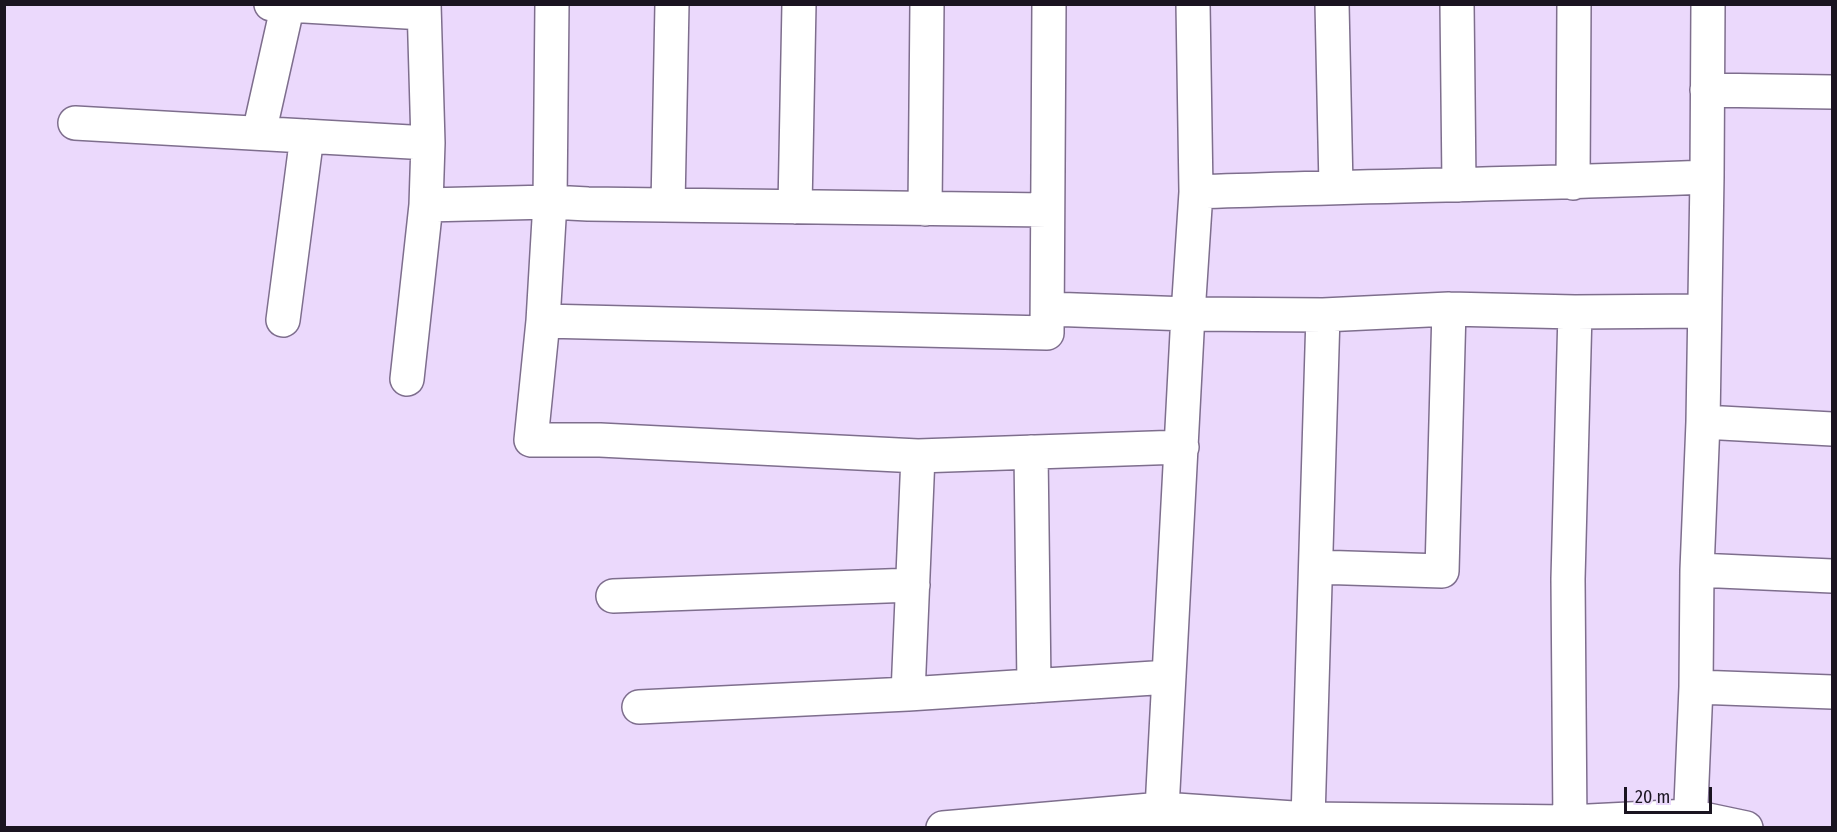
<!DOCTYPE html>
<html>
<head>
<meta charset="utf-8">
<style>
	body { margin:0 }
	#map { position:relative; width:1837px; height:832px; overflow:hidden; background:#ebd9fc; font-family:"Fira Sans Condensed",sans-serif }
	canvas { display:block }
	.frame { position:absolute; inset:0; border:6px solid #1a1420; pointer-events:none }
	.scale { position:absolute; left:1624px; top:787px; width:88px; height:27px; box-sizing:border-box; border:3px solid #1a1420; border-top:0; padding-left:8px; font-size:18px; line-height:21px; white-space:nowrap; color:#1a1420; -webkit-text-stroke:4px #ebd9fc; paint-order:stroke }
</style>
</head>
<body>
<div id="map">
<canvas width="1837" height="832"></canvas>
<div class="frame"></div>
<div class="scale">20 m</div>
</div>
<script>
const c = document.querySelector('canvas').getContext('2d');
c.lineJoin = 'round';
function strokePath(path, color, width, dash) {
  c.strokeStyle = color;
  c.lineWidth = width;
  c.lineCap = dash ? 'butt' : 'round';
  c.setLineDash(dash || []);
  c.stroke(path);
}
const minor = new Path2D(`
	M271 4 423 13
	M424 4 428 143 426 205 550 202 543 321 531 440H600L918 456 1182 447
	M552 4 550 202 588 204 1047 210
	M1332 4 1336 187
	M1457 4 1459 185
	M1707 90 1832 92
	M75 123 428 143
	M259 133 288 4
	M1573 183 1574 4
	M1196 192C1367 186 1537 184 1707 177
	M668 205 672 4
	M795 207 799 4
	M925 209 927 4
	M1048 309 1188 314 1323 315 1449 309 1575 312 1704 311
	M283 320 307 136
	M543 321 1047 333 1049 4
	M407 379 426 205
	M1703 422 1832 429
	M1031 452 1034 686
	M918 456 908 694 1169 677
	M1316 567 1442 571 1449 309
	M1697 570 1832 576
	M613 596 913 585
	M1696 687 1832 692
	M639 707 908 694
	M1308 819 1323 315
	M943 828 1162 809 1308 819 1569 822 1689 816 1746 828
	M1164 828 1162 809 1188 314 1196 192 1193 4
	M1570 828 1568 579 1575 312
	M1690 828 1696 687 1697 570 1703 422 1707 177 1708 4`);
strokePath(minor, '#7e6e8d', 36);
strokePath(minor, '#fff', 33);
</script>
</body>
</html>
